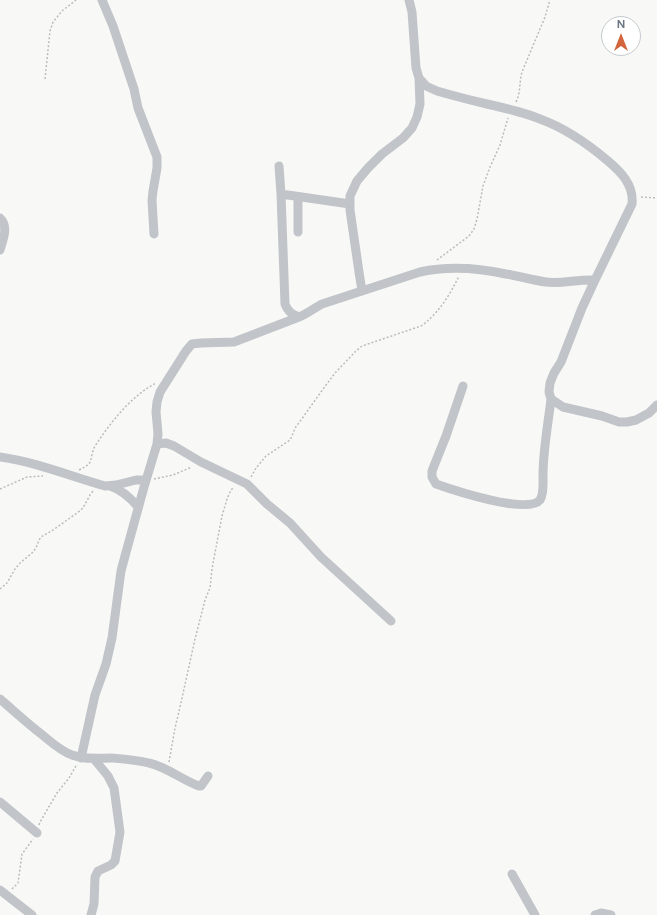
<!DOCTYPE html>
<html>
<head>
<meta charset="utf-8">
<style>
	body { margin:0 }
	#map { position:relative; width:657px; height:915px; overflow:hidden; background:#f8f9f7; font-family:Figtree,sans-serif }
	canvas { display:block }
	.north { position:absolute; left:601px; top:16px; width:40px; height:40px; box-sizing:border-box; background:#fff; border:1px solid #c4c9ce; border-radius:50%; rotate:0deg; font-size:11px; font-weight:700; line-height:16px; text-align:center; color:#6b7884 }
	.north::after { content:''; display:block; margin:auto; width:14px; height:18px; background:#d3653d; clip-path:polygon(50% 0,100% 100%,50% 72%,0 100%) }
</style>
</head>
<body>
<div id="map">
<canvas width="657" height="915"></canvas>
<div class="north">N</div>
</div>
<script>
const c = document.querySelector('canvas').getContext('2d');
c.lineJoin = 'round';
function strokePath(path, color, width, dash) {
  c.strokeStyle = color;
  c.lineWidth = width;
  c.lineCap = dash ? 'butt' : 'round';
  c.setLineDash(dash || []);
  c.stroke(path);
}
strokePath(new Path2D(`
	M45 79 50 31 53 22 62 11 76 0
	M516 102C521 92 519 82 522 72L545 17 550 0
	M641 197 657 198
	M437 260 469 236 474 229 477 219 483 186 490 167 500 145 508 118
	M79 470C96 462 88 460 95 446 111 422 130 397 156 383
	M251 477 256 468 266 456 290 440 292 436 295 428 301 420 326 385 335 373 356 351 362 346 421 326C438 314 450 295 459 276
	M154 479 173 475 192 467
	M0 489 27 477 43 476
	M0 589 7 583 15 569 20 563 32 553 36 548 39 540 41 537 53 530 77 513 83 508 90 495 93 491
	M169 762 175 728 180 707 195 639 205 600 210 588 212 569 214 558 222 516 227 499 231 490 234 487
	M39 825 40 822 57 793 69 778 77 764
	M12 889 18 883 22 854 33 839`), '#b9bcbe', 1.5, [2, 2]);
strokePath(new Path2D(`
	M102 0 113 26 134 89 138 108 157 157V168L153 191 152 200 154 234
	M409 0 412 12 416 68 419 78 426 86 437 91C454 96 470 100 487 104 505 108 523 112 540 119 565 128 588 144 608 161 621 172 634 185 632 204L595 280 582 308 561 362 554 373 550 383 549 392 551 399 563 407 602 416 619 422H627L636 420 649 413 657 405
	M279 166 281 194 285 304C288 312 292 314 299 317
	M281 194 350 204
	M298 197V232
	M0 218C9 226 3 240 0 250
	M362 291 359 272 350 210V196L357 181 368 168 382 154 403 138 412 128 417 117 420 104 419 78
	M463 386 446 436 432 471V477L436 484C453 490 528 515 540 500 544 494 543 483 543 476 543 450 548 425 551 399
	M157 444 158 434 156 412 157 402 160 392 186 351 192 344 201 343 234 342 299 317C307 314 314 308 322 304L420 272C448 266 478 268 506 274 519 276 532 280 546 282 562 284 578 279 595 280
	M0 457C36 462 70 476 105 486L116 485 136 480H146
	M110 486C122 490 130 497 138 507
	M0 699C13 710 26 722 40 733 50 741 60 751 72 755 85 760 99 758 112 758 124 759 137 760 149 763 167 767 182 780 199 786H201L208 776
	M81 758 95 695 106 664 112 638 121 571 125 556 144 487 157 444 166 443 174 446 201 462 247 484 267 504 290 523 321 557 391 621
	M0 802 37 833
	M512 874 535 915
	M0 890 32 915
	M91 915 94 904 95 877 98 871 111 865 115 861 120 832 114 788 108 776 94 759
	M595 915 601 913 611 915`), '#c1c4c8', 9);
</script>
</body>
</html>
